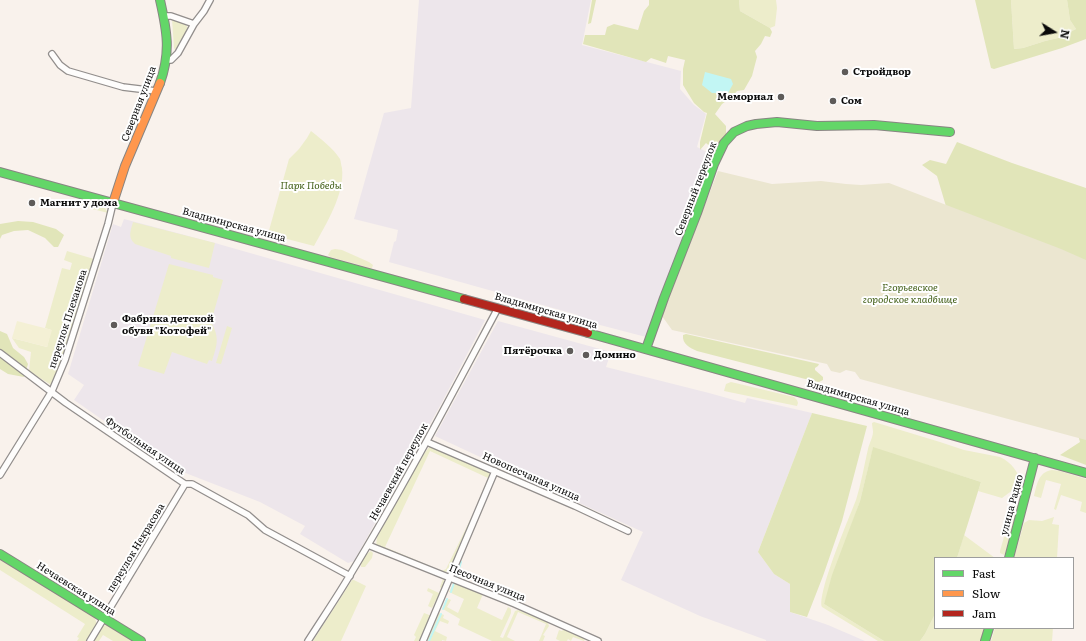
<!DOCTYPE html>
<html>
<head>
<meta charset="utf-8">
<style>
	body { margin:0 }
	#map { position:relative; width:1086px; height:641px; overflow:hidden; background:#f9f2ec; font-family:Literata,serif }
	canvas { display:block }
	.legend { position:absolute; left:934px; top:557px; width:140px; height:72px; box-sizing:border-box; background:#fff; border:1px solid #9d9d9d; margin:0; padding:5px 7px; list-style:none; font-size:12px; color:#0a0a0a }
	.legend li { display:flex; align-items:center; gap:8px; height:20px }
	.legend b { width:20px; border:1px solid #9d9d9d }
	.north { position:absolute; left:1034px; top:12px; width:40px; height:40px; -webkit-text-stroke:3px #fff; paint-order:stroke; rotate:101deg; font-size:11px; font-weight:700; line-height:16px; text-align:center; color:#0a0a0a }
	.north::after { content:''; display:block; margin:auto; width:14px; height:18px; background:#0a0a0a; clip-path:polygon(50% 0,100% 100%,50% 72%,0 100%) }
</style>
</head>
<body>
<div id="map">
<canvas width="1086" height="641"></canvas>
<ul class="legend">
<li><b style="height:5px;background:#63d668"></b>Fast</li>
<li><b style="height:5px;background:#ff974d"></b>Slow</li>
<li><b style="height:5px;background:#b3261e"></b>Jam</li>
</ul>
<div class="north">N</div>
</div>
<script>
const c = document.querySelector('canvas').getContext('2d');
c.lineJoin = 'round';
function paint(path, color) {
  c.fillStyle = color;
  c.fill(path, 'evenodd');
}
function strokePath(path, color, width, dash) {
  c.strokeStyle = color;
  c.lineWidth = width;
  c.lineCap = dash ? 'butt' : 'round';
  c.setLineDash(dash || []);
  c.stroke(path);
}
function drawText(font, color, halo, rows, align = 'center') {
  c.font = font + ' Literata,serif';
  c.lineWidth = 4;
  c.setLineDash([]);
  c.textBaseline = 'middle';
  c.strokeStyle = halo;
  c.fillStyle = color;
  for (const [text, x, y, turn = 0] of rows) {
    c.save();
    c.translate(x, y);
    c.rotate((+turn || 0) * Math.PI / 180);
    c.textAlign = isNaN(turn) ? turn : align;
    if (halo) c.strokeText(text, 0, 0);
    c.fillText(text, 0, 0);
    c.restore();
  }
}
paint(new Path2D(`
	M419 0H591L582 45 681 71 680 89 694 105 706 114 697 147 715 156 683 237 646 337 577 319 578 315 389 262 394 242 396 241 398 230 354 219 384 113 411 108Z
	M124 219 215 243 485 320 441 404 354 561 348 563 300 534 305 526 260 502 183 472 156 457 74 400 84 385 68 374 113 224 121 227Z
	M498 321 611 352 606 367 709 393 745 403 747 398 812 413 758 552 774 574 790 584V612L828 625 865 641H766V640L700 616 621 580 643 532 577 502 435 436Z`), '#ede6eb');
paint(new Path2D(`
	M739 0H776L777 8 775 26 770 28 740 11Z
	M1011 0H1067L1070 20 1076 29 1058 38 1045 41 1023 48 1014 49Z
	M172 19C178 20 188 23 188 30L180 46 175 50 174 48Z
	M311 131C321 139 333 148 340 159 341 162 341 165 342 168 345 194 326 224 314 246L268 234 289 159 299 149 307 138Z
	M85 202 105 208 108 213 81 206 82 203Z
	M133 222 215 243 209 268 171 258V256L135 244C127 237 131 230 133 222Z
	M335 249 342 250 369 262 373 265 372 268H370L330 257 328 255 331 250Z
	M67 251 94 259 63 358 51 385 29 371 31 352 19 348 12 338 47 347 51 330 45 328 62 268 70 270 72 263 64 260Z
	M169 264 213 275V277L223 280 211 322C220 338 217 345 212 361L209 360 207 364 172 352 164 374 138 366Z
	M227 326 232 328 221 364 216 363Z
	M731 382 794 397 797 400 798 403 797 406 724 391 726 384Z
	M874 422 940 442 964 450 1000 457C1012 463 1018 471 1021 484L1002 498 978 491 981 482 873 448 860 501 824 604 884 641H878L822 607C817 593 849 518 856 500 861 484 864 466 868 449 869 444 873 437 873 432 873 429 872 426 872 423Z
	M431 445 469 462 491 473 479 505 477 504 488 478 430 451 385 547 442 571 446 569 473 514 475 515 450 569 446 572 442 573 376 546 377 537 411 475 426 451Z
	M1052 470 1060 471 1086 479V513L1080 511 1082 502 1061 495 1056 510 1054 509 1061 484 1046 480 1041 498 1034 496C1037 485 1038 472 1052 470Z
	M1015 501 1018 504 1005 554 1004 555 1000 553V551L1004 537H1007L1012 520 1009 516 1012 503Z
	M1054 517 1052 524 1059 525 1057 558H1014L1024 523 1029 520 1042 521Z
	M964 535 995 558H957Z
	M371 551 373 553 372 558 365 567H361V564C363 559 366 553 371 551Z
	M380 553H382L444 579 445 582 439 600H436L432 608 428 606 433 594 427 591 428 588 439 593 441 588 440 587 443 579Z
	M0 558 94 617C100 625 92 634 88 641H77L79 638 77 637 85 624 0 570Z
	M352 580H354L366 586 341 641H313Z
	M454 582 483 594 477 608 502 620 508 607 511 609V613L500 637 503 638 515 611 518 610 547 621 549 626 543 635 545 636 543 641H539L546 624 518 612 507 637 515 641H492L458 625 460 619 443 609 447 600 449 599 451 600 447 607 458 613 464 599 449 592Z
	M424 613 432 616 421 641H414L416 637 414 635Z
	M439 613 444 615 443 618 449 621 448 624 440 621 435 631 447 637 446 641 442 640V641H427Z
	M935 614V628H985L981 641H920L925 634Z
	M107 625 108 626 132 641H113L103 635 99 641H92L103 626Z
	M995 628H1053L1052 641H991Z
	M567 629 585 638 584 641 573 637 571 641 568 639 567 641H560L556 639 559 630 562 631 563 630Z`), '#ededcb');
paint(new Path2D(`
	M592 0H596L591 23 588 24Z
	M649 0H739L740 11 770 28 772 32 770 37 765 36 761 44 755 51 757 57 752 76 744 90 737 91 732 97 722 104 715 114 726 126V135L716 152 706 143 700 150V142L707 113 704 112 694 103 683 85V69L685 60 668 56 666 63 651 58 646 62 583 44 585 35H605L607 27 614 24 638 30 644 11 649 5Z
	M975 0H1011L1014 49 1023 48 1045 41 1058 38 1076 29 1070 20 1067 0H1086V39L1062 48 994 69 991 68Z
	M957 142 1012 163 1086 188V465L1060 455 1080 442 1076 428 953 230 937 176 922 165 930 160 946 164Z
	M18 221 33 222 56 229 64 235 58 247H54L45 238 28 230 14 231 2 235 0 239V224Z
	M0 331 7 334 13 348 24 357 28 364 24 377 8 374 0 369Z
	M686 334 819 364 818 366 815 368V370L823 377V380L819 382 813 381 697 351C690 348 682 344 683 335Z
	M812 413 867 426 842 521 823 576 807 617 790 612V584L774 574 758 552Z
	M873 447 981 482 957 558H935V614L925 634 920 641H884L824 604 832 575 860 501Z`), '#e1e5b9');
paint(new Path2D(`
	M718 171 772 184 821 181 846 184 861 185 889 183 1061 249 1086 260V440L860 379 855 372 846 370 840 373 831 371 827 364 672 330 662 316Z`), '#ebe6d0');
paint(new Path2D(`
	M17 321 52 330 47 347 12 338Z`), '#f4f0d5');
paint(new Path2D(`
	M705 72 731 79 733 84 728 93H712L702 85Z`), '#c2f6f4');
strokePath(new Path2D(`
	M457 576 461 562
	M451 592 454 583
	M443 609 447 599
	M429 641 441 614`), '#c2f6f4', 2);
const street = new Path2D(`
	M163 16H171L194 24
	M52 54 60 65 68 71 123 87 156 91
	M166 60H171L178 53 194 24 204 11 210 0
	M0 353 66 403 185 484H192L248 515 265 530 350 576
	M427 442 575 506 628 531
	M0 475 52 391 65 360 108 224 113 203
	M368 545 515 604 598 641
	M90 641 185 484
	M308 641C322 619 337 597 350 575 403 488 450 398 498 308
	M423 641 495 471`);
const fast = new Path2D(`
	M160 83C171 52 167 31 160 0
	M0 172 464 299
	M588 333 1086 473
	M646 349 664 298 697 213 714 164 724 143 734 132 747 126 756 124 777 122 817 126 874 125 950 132
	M0 554 141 641
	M1009 558 1035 458
	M985 641 989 628`);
const slow = new Path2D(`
	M113 203 125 166 160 83`);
const jam = new Path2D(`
	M464 299 588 333`);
strokePath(street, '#928e8c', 8);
strokePath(fast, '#888582', 10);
strokePath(slow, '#888582', 10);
strokePath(jam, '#888582', 10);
strokePath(street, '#fefdfc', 5.5);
strokePath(fast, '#63d668', 8);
strokePath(slow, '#ff974d', 8);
strokePath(jam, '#b3261e', 8);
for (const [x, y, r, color] of [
	[845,72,4,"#5e5b59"],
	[781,97,4,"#5e5b59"],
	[833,101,4,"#5e5b59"],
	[32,203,4,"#5e5b59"],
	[114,325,4,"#5e5b59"],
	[570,351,4,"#5e5b59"],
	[586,355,4,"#5e5b59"]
]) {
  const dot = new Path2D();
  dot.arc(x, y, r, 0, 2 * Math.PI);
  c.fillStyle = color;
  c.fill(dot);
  strokePath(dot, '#fff', 1.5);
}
drawText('bold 10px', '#0a0a0a', '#fff', [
	["Стройдвор",853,72],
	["Мемориал",773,97,"right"],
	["Сом",841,101],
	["Магнит у дома",40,203],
	["Фабрика детской",122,319],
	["обуви \"Котофей\"",122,331],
	["Пятёрочка",562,351,"right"],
	["Домино",594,355]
], 'left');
drawText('10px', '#0a0a0a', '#fff', [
	["Северная улица",139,104,-69],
	["Северный переулок",696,189,-69],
	["Владимирская улица",234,225,15],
	["Владимирская улица",546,311,16],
	["переулок Плеханова",68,319,-72],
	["Владимирская улица",858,398,16],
	["Футбольная улица",145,446,34],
	["Нечаевский переулок",399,472,-61],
	["Новопесчаная улица",531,477,24],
	["улица Радио",1012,505,-75],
	["переулок Некрасова",136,548,-59],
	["Песочная улица",487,583,22],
	["Нечаевская улица",76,589,32]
]);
drawText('italic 10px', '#44611a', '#fff', [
	["Парк Победы",311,186],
	["Егорьевское",910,288],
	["городское кладбище",910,300]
]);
</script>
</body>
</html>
